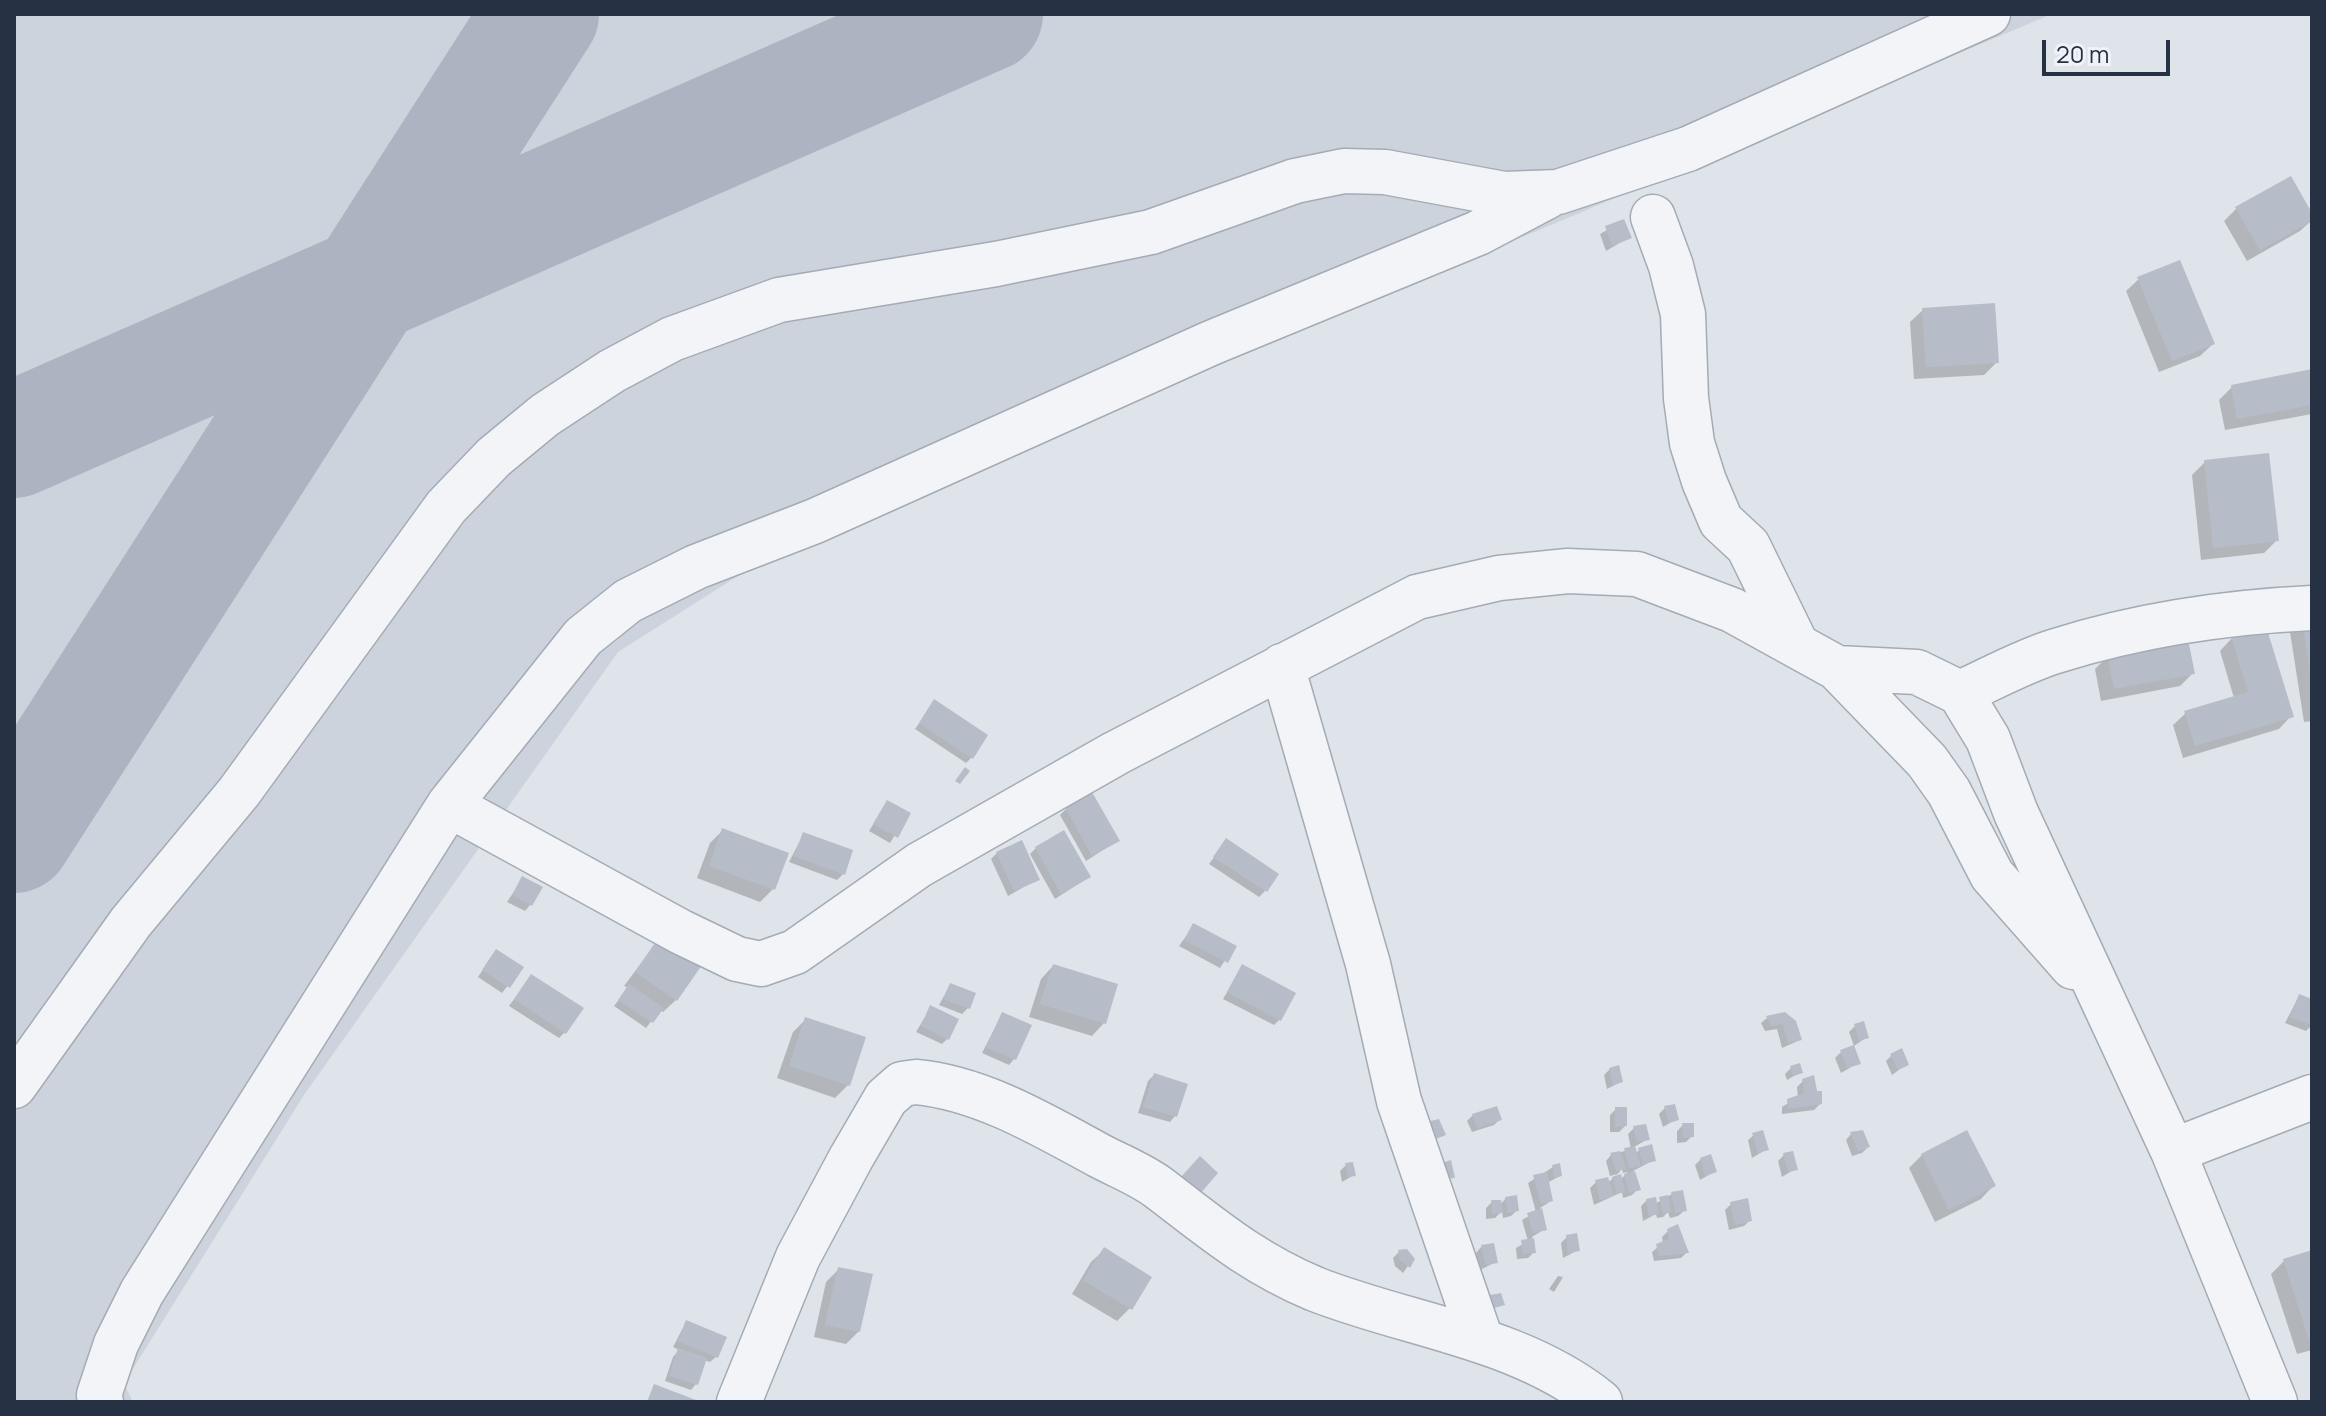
<!DOCTYPE html>
<html>
<head>
<meta charset="utf-8">
<style>
	body { margin:0 }
	#map { position:relative; width:2326px; height:1416px; overflow:hidden; background:#dfe4ea; font-family:Manrope,sans-serif }
	canvas { display:block }
	.frame { position:absolute; inset:0; border:16px solid #263243; pointer-events:none }
	.scale { position:absolute; left:2042px; top:40px; width:128px; height:36px; box-sizing:border-box; border:4px solid #263243; border-top:0; padding-left:10px; font-size:24px; line-height:28px; white-space:nowrap; color:#263243; -webkit-text-stroke:6px #eff3f7; paint-order:stroke }
</style>
</head>
<body>
<div id="map">
<canvas width="2326" height="1416"></canvas>
<div class="frame"></div>
<div class="scale">20 m</div>
</div>
<script>
const c = document.querySelector('canvas').getContext('2d');
c.lineJoin = 'round';
function paint(path, color) {
  c.fillStyle = color;
  c.fill(path, 'evenodd');
}
function strokePath(path, color, width, dash) {
  c.strokeStyle = color;
  c.lineWidth = width;
  c.lineCap = dash ? 'butt' : 'round';
  c.setLineDash(dash || []);
  c.stroke(path);
}
paint(new Path2D(`
	M14 14H2052L1254 350 749 569 618 652 304 1095 124 1383 133 1402H14Z`), '#cdd3dc');
paint(new Path2D(`
	M2237 208 2312 217V220L2300 231 2247 261 2224 221Z
	M1623 221 1630 237 1606 251 1600 234Z
	M2139 279 2213 344 2200 356 2159 372 2126 291Z
	M1923 310 1997 362 1984 375 1914 379 1910 322Z
	M2312 371V414L2225 430 2219 400 2232 387Z
	M2205 462 2277 540 2264 553 2201 560 2192 475Z
	M2312 618V721L2304 722 2290 632 2303 620Z
	M2232 638 2291 716 2279 729 2183 758 2173 725 2186 713 2234 698 2220 651Z
	M2108 656 2193 673 2180 686 2101 701 2095 669Z
	M935 701 972 757 966 763 915 729Z
	M887 802 908 814 890 843 869 831Z
	M1066 809 1117 841 1086 861 1060 815Z
	M723 830 773 889 760 902 697 878 710 843Z
	M803 835 843 874 837 880 789 862Z
	M1226 841 1265 891 1259 897 1209 864Z
	M1036 848 1089 877 1055 899 1030 854Z
	M997 853 1038 879 1008 896 991 859Z
	M523 878 530 905 525 911 507 902Z
	M1194 925 1234 946 1220 968 1179 946Z
	M659 939 676 1000 663 1012 660 1010 646 1028 614 1006 628 988 624 986Z
	M491 957 521 968 502 993 478 977Z
	M1053 966 1104 1023 1092 1036 1029 1017 1041 979Z
	M1242 967 1280 1019 1274 1025 1223 999Z
	M531 976 565 1032 559 1038 509 1006Z
	M950 985 968 1008 962 1014 939 1005Z
	M2299 996 2312 1001V1025L2306 1031 2285 1023Z
	M931 1007 948 1038 942 1044 916 1032Z
	M1002 1014 1014 1059 1009 1065 982 1053Z
	M1785 1014 1800 1040 1782 1048 1777 1029 1765 1031 1761 1023 1767 1018Z
	M806 1019 848 1085 835 1098 777 1078 793 1032Z
	M1855 1026 1867 1037 1854 1046 1849 1032Z
	M1841 1052 1858 1063 1841 1073 1835 1058Z
	M1892 1055 1907 1064 1892 1075 1886 1061Z
	M1791 1068 1801 1072 1787 1080 1785 1074Z
	M1610 1069 1621 1082 1607 1089 1604 1075Z
	M1154 1075 1175 1116 1170 1122 1138 1113 1148 1081Z
	M1803 1081 1820 1104 1814 1110 1782 1114V1107L1798 1097 1797 1087Z
	M1665 1108 1677 1119 1663 1127 1659 1114Z
	M1616 1109 1625 1126 1619 1132H1610V1115Z
	M1473 1115 1500 1119 1494 1125 1472 1132 1467 1121Z
	M1683 1125 1692 1136 1686 1142 1677 1143V1131Z
	M1634 1128 1648 1139 1634 1147 1635 1154 1639 1150 1654 1160 1633 1171 1638 1189 1632 1195 1623 1198 1622 1192 1594 1205 1590 1188 1596 1182 1608 1183 1617 1174 1610 1176 1606 1161 1611 1155 1631 1149 1628 1134ZM1622 1169 1623 1173 1628 1172 1620 1180 1614 1178Z
	M1851 1134 1868 1147 1862 1153 1852 1156 1846 1140Z
	M1754 1135 1767 1149 1752 1158 1748 1140Z
	M1784 1155 1795 1169 1782 1177 1778 1161Z
	M1922 1155 1993 1186 1981 1199 1935 1222 1909 1168Z
	M1701 1159 1714 1172 1700 1180 1695 1165Z
	M1346 1165 1354 1175 1342 1182 1340 1171Z
	M1553 1167 1560 1176 1547 1183 1551 1201 1540 1208 1545 1229 1532 1237 1534 1252 1528 1258 1517 1259 1516 1248 1528 1241 1522 1220 1536 1212 1528 1183Z
	M1672 1194 1684 1211 1678 1216 1670 1218 1668 1212 1663 1217 1657 1218 1656 1214 1643 1221 1641 1206 1647 1200 1655 1204Z
	M1506 1198 1517 1210 1511 1216 1503 1218 1502 1211 1495 1218 1486 1219V1208L1492 1202 1500 1205Z
	M1731 1204 1750 1220 1744 1226 1729 1230 1725 1210Z
	M1668 1231 1687 1252 1681 1258 1654 1261 1652 1252 1663 1243 1662 1237Z
	M1567 1237 1578 1250 1563 1258 1561 1243Z
	M1481 1247 1496 1262 1480 1270 1476 1253Z
	M1104 1250 1130 1308 1117 1321 1072 1294 1091 1262Z
	M1399 1252 1413 1259 1403 1273 1395 1266 1393 1258Z
	M2312 1252V1350L2297 1354 2271 1274 2284 1261Z
	M839 1269 859 1331 846 1344 814 1337 826 1282Z
	M1558 1276 1563 1277 1554 1292 1549 1289Z
	M686 1322 716 1357 710 1362 704 1360 696 1384 691 1390 665 1381 673 1357 679 1350 673 1347Z`), '#0003');
strokePath(new Path2D(`
	M14 440 985 14
	M14 835 541 14`), '#abb4c0', 116);
paint(new Path2D(`
	M2291 176 2312 213V221L2260 250 2235 207Z
	M1624 219 1632 238 1612 246 1605 226Z
	M2180 260 2215 344 2172 361 2137 277Z
	M1995 303 1999 363 1926 367 1922 308Z
	M2312 369V405L2237 419 2231 385Z
	M2269 453 2279 541 2213 548 2204 460Z
	M2312 616V671H2310L2302 618Z
	M2266 626 2294 717 2195 746 2184 711 2248 692 2231 636Z
	M2188 639 2195 674 2114 689 2107 654Z
	M934 699 988 735 973 759 919 723Z
	M965 767 970 771 960 784 955 781Z
	M1092 792 1120 841 1092 856 1065 807Z
	M887 800 911 813 898 838 873 824Z
	M722 828 789 853 775 890 709 866Z
	M1064 830 1091 877 1061 894 1035 847Z
	M803 832 853 850 845 875 794 856Z
	M1226 838 1279 874 1267 892 1213 857Z
	M1022 840 1040 880 1014 891 996 852Z
	M522 876 543 887 532 906 512 895Z
	M1193 923 1237 946 1228 963 1184 940Z
	M659 937 702 965 677 1001 635 972Z
	M496 949 524 967 510 988 482 970Z
	M1053 964 1118 984 1106 1024 1040 1004Z
	M1242 964 1296 993 1281 1021 1227 992Z
	M531 974 584 1008 566 1034 514 999Z
	M950 983 976 993 970 1009 943 999Z
	M629 984 664 1008 653 1023 618 1000Z
	M2299 994 2312 999V1025L2290 1017Z
	M930 1005 959 1019 949 1040 921 1026Z
	M1002 1012 1032 1025 1016 1060 986 1047Z
	M1785 1012 1796 1021 1802 1040 1788 1043 1783 1024 1771 1026 1766 1016Z
	M805 1017 866 1037 850 1086 789 1066Z
	M1864 1021 1869 1038 1859 1041 1854 1024Z
	M1854 1045 1861 1064 1847 1068 1840 1050Z
	M1902 1048 1909 1065 1898 1070 1890 1054Z
	M1800 1063 1803 1073 1793 1076 1790 1066Z
	M1619 1065 1623 1082 1613 1085 1609 1068Z
	M1154 1073 1188 1084 1177 1117 1143 1107Z
	M1814 1075 1817 1091H1822V1104L1788 1109 1787 1099 1804 1093 1802 1079Z
	M1675 1104 1679 1120 1669 1123 1664 1106Z
	M1497 1106 1502 1120 1477 1128 1472 1114Z
	M1615 1107H1627V1126L1615 1127Z
	M1439 1119 1446 1135 1433 1140 1426 1122Z
	M1682 1123H1694V1137L1683 1138Z
	M1646 1124 1650 1140 1637 1142 1633 1126Z
	M1763 1130 1769 1150 1758 1153 1752 1133Z
	M1863 1130 1870 1147 1858 1151 1850 1132Z
	M1967 1130 1996 1186 1949 1210 1921 1154Z
	M1652 1144 1656 1161 1643 1164 1638 1148Z
	M1635 1146 1641 1166 1629 1168 1624 1148Z
	M1620 1151 1626 1169 1616 1171 1610 1153Z
	M1793 1151 1798 1170 1788 1172 1783 1153Z
	M1711 1154 1717 1172 1705 1176 1700 1158Z
	M1200 1156 1218 1173 1200 1194 1181 1177Z
	M1451 1160 1455 1178 1443 1179 1439 1164Z
	M1353 1162 1356 1176 1348 1177 1345 1163Z
	M1560 1163 1562 1176 1554 1178 1552 1165Z
	M1635 1171 1641 1190 1629 1193 1624 1174Z
	M1547 1172 1553 1201 1541 1204 1533 1175Z
	M1621 1174 1625 1192 1617 1194 1612 1177Z
	M1608 1177 1614 1196 1600 1200 1595 1180Z
	M1683 1190 1687 1211 1675 1213 1671 1192Z
	M1517 1195 1519 1211 1508 1213 1505 1197Z
	M1668 1195 1671 1212 1663 1214 1659 1197Z
	M1656 1197 1659 1214 1649 1216 1646 1199Z
	M1748 1198 1752 1221 1735 1225 1730 1202Z
	M1491 1200H1501L1503 1213 1492 1214Z
	M1542 1208 1547 1230 1533 1233 1527 1213Z
	M1678 1224 1689 1253 1659 1256 1656 1244 1669 1239 1667 1229Z
	M1577 1233 1580 1251 1568 1253 1566 1235Z
	M1534 1238 1536 1253 1523 1254 1521 1240Z
	M1494 1243 1498 1263 1486 1265 1481 1245Z
	M1104 1247 1152 1277 1132 1310 1083 1280Z
	M1407 1249 1415 1259 1410 1268 1400 1260 1398 1250Z
	M2312 1250V1342L2310 1343 2283 1259Z
	M838 1267 873 1274 860 1332 825 1325Z
	M1501 1293 1505 1305 1494 1308 1490 1295Z
	M686 1320 727 1337 718 1358 678 1341Z
	M678 1348 707 1358 698 1385 669 1376Z
	M654 1384 701 1402H647Z`), '#b6bdc8');
const minor = new Path2D(`
	M1653 217 1671 266 1683 314 1686 398 1692 443 1704 481 1721 521 1748 546 1797 646
	M1282 666 1368 964 1399 1101 1481 1340
	M1837 668 1927 761 1949 792 1992 875 2073 967
	M1960 693C1991 679 2023 661 2056 651 2138 625 2227 612 2312 608
	M449 805 681 932 737 959 761 964 795 952 919 865 1116 753 1417 597 1499 578 1568 571 1637 574 1732 610 1837 668 1917 672 1960 693 1988 739 2016 813 2173 1151 2275 1402
	M14 1086 131 922 239 792 446 507 494 457 545 415 612 371 672 339 779 300 996 264 1151 232 1295 181 1344 171 1385 172 1504 194 1558 192 1688 149 1988 14
	M2173 1151 2312 1097
	M101 1402 99 1395 116 1344 142 1292 449 805 583 637 628 601 696 567 815 521 1211 343 1478 233 1548 196
	M739 1402 798 1257 851 1158 886 1098 902 1084 916 1082C981 1088 1043 1125 1100 1156 1119 1166 1142 1175 1159 1188 1213 1229 1251 1262 1315 1289 1409 1326 1520 1337 1600 1402`);
strokePath(minor, '#a4abb5', 47);
strokePath(minor, '#f2f4f8', 44);
</script>
</body>
</html>
